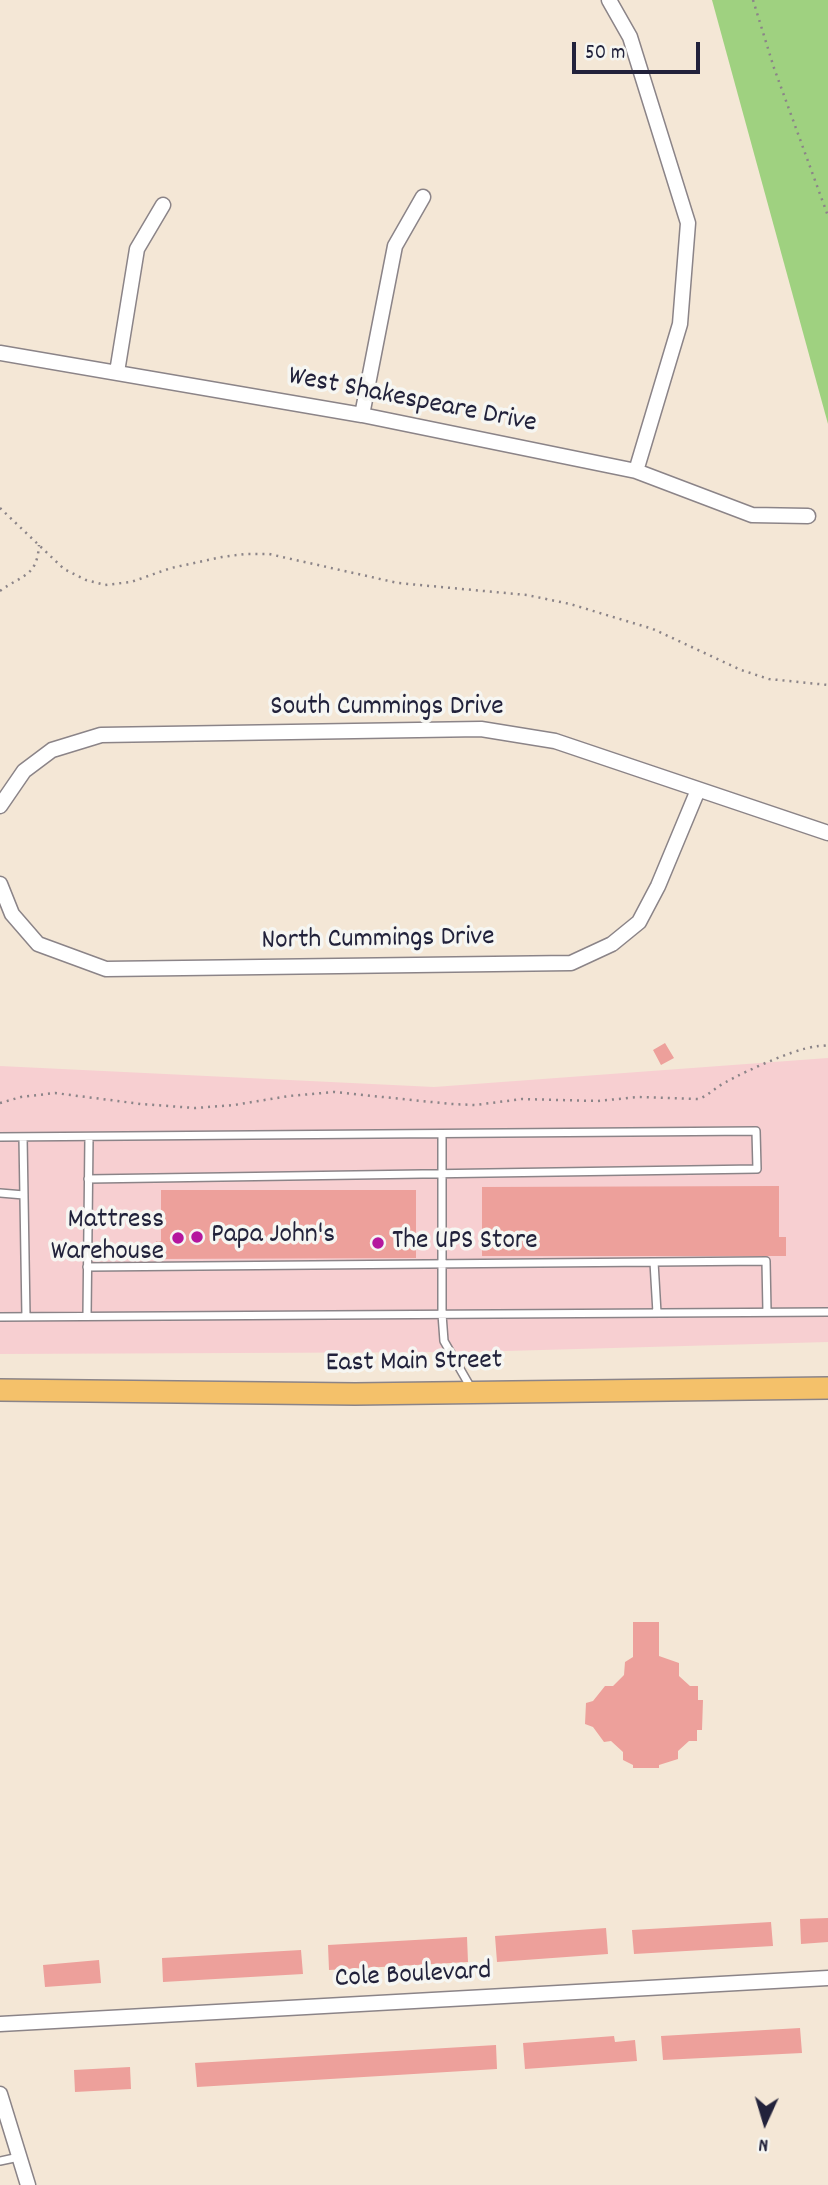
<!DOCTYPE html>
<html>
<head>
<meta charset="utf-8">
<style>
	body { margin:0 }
	#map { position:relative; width:828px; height:2185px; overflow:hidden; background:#f4e7d6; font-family:Dekko,sans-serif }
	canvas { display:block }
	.north { position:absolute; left:730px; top:2087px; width:70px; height:70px; -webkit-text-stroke:5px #f6f6f2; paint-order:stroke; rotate:184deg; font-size:19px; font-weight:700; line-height:28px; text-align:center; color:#22223b }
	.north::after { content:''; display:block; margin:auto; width:24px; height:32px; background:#22223b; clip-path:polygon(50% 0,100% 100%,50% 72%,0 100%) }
	.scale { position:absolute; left:572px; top:42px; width:128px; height:32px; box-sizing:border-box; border:4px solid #22223b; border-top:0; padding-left:9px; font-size:21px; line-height:24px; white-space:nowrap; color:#22223b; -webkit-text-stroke:5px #f6f6f2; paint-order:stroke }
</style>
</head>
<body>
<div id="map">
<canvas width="828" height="2185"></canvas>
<div class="north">N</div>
<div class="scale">50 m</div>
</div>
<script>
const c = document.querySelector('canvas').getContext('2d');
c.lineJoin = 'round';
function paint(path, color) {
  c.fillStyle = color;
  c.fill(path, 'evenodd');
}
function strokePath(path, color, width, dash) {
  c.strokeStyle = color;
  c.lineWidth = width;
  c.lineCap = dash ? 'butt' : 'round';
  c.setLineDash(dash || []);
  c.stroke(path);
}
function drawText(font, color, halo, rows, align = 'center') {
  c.font = font + ' Dekko,sans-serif';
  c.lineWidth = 7;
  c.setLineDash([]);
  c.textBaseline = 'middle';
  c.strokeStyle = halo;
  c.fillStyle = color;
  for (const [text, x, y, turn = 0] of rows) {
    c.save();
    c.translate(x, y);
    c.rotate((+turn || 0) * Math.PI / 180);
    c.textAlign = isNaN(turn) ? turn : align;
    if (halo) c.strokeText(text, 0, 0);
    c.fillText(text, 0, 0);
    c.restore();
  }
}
paint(new Path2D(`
	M828 1058V1342L470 1352 0 1354V1066L434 1087Z`), '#f7cfd1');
paint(new Path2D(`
	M712 0H828V424Z`), '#9fd180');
paint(new Path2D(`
	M665 1043 674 1058 661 1065 653 1050Z
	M779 1186V1237H786V1256H482V1187Z
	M161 1190H416V1258L156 1259V1241H161Z
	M633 1622H659V1656L679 1663V1676L690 1686H698V1700H703L702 1730H697V1741H689L678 1751V1759L659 1765V1768H633V1765L623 1760V1752L611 1741 604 1742 593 1727 585 1724 586 1703 593 1701 605 1686H613L624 1675 625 1662 633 1657Z
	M828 1918V1942L801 1944 800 1919Z
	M771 1922 773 1946 634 1954 632 1930Z
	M606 1928 608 1954 497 1962 495 1936Z
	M467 1937 468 1962 329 1970 328 1945Z
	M301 1950 303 1974 163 1982 162 1958Z
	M99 1960 101 1983 45 1987 43 1965Z
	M800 2028 802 2053 663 2060 661 2036Z
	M614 2036 615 2042 635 2040 637 2061 525 2069 523 2043Z
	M496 2045 497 2069 197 2087 195 2063Z
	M130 2067 131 2089 75 2092 74 2070Z`), '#eda09b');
const service = new Path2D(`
	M442 1134V1314L444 1341 471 1388
	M0 1137 756 1131 757 1169 88 1179
	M23 1137 26 1317
	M0 1193 24 1195
	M654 1262 657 1313
	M87 1267 766 1261 767 1312
	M87 1316 89 1137
	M0 1317 828 1312
	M0 2161 19 2157`);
const minor = new Path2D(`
	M609 0 630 37 688 223 680 324 636 471
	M0 353 362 415 636 471 752 515 808 516
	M117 372 137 249 163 205
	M362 415 395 246 423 197
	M0 806 24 771 52 750 101 735 481 729 555 741 828 833
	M0 884 12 914 38 944 106 969 571 963 612 944 639 922 658 886 698 790
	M0 2024 828 1978
	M0 2094 28 2185`);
const primary = new Path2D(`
	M0 1390 355 1394 828 1388`);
strokePath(service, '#8b8488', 10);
strokePath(minor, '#8b8488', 17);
strokePath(primary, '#8b8488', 24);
strokePath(new Path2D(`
	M753 0 774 68 828 216
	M0 508 64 569 86 580 105 585 131 582 171 568 222 557 245 554H269L398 583 527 595 570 604 653 629 741 670 769 679 828 685
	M0 591C23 574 37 577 39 545
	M0 1103 21 1097 55 1093 141 1104 195 1108 234 1105 289 1096 334 1092 451 1104 475 1105 522 1099 598 1101 638 1097 699 1099C709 1095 716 1087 726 1082 746 1071 807 1042 828 1046`), '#8b8488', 2.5, [2, 5]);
strokePath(service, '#fff', 7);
strokePath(minor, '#fff', 14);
strokePath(primary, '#f4c16a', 21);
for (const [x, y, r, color] of [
	[197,1237,7,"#b5179e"],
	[178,1238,7,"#b5179e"],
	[378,1243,7,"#b5179e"]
]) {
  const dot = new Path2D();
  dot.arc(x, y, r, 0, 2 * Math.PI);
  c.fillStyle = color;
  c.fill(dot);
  strokePath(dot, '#f6f6f2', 2.5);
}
drawText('28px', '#22223b', '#f6f6f2', [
	["West Shakespeare Drive",412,402,11],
	["South Cummings Drive",387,709],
	["North Cummings Drive",378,941,-1],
	["East Main Street",414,1364,-1],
	["Cole Boulevard",413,1977,-3]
]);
drawText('28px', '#22223b', '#f6f6f2', [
	["Mattress",164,1222,"right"],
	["Warehouse",164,1254,"right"],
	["Papa John's",211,1237],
	["The UPS Store",392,1243]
], 'left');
</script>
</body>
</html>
